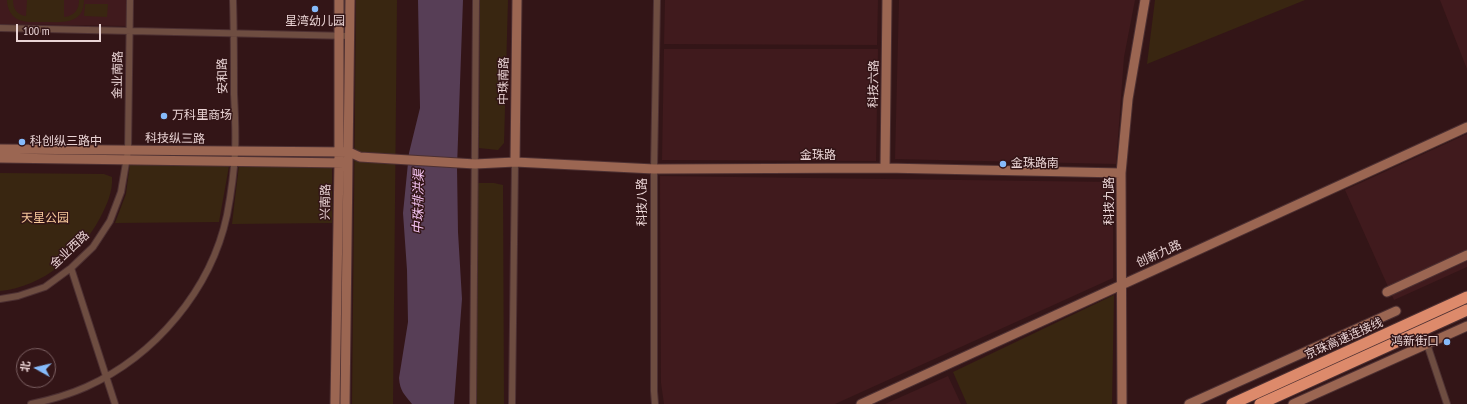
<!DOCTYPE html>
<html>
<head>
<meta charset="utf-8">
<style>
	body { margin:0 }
	#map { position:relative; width:1467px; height:404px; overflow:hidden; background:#331517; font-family:"PT Sans Narrow","Noto Sans SC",sans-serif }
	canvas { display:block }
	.north { position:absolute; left:16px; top:348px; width:40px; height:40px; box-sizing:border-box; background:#331517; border:1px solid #7c6163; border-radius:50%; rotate:278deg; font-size:11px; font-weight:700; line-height:16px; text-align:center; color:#ead4d5 }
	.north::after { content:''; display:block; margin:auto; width:14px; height:18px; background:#86bbfb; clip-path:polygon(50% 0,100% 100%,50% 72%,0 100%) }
	.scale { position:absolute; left:16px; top:24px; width:85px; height:18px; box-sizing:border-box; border:2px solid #ead4d5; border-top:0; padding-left:5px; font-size:12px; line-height:14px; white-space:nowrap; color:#ead4d5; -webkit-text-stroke:3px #331517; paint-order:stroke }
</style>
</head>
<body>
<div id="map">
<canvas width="1467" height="404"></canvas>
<div class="north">北</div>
<div class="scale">100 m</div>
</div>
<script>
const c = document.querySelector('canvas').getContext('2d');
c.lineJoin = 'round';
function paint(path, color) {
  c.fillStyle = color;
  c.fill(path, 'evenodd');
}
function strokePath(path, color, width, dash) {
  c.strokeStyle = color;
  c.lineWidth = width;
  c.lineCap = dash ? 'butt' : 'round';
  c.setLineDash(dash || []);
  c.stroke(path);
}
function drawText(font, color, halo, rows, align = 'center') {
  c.font = font + ' "PT Sans Narrow","Noto Sans SC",sans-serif';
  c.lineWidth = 3;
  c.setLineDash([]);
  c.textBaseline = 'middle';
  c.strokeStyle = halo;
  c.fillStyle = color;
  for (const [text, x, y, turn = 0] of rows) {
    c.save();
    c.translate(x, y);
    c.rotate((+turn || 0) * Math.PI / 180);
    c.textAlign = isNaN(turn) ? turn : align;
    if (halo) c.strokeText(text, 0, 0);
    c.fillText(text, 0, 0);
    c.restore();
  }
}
paint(new Path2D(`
	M0 0H126V26L0 24Z
	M665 0H878L877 45 664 44Z
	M899 0H1135L1124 57 1116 164 895 159Z
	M1440 0H1467V69Z
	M664 49H878L876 161 662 160Z
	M1467 134V267L1394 300 1345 190Z
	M660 176 1113 182V278L835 404H664L661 383Z
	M948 376 961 404H885Z`), '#401a1d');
paint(new Path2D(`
	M7 0H13C13 9 17 15 26 16L27 0H64V17C74 16 79 10 79 0H84C84 26 60 22 41 22 34 22 24 23 17 19 10 15 7 7 7 0Z
	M356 0H397L393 404H352Z
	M480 0H508L504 143 498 150 479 148Z
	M1155 0H1305L1147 64Z
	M85 4H108L107 17 84 16Z
	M130 163 229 166 219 222 115 223 126 194Z
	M239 165 332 167V223L232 224Z
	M0 173 104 174 112 177C113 191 107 205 100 218 81 254 43 287 0 291Z
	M478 183H494L503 185 504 404H476Z
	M1114 295 1112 404H967L953 372Z`), '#392611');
paint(new Path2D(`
	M418 0H463L457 167 458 232 462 299 454 404H412C404 394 400 391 399 378L408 322 407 270 403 213 409 153 420 108Z`), '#573e56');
const street = new Path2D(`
	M0 28 350 36
	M71 268 115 404
	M0 299 18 296 45 287 71 268 93 247 110 221 121 192 128 151 130 0
	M1427 344 1447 404
	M31 404C50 400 68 395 86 387 155 356 211 290 227 215 231 194 234 173 235 152 236 133 235 113 234 94 234 63 234 31 233 0
	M473 404 476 0
	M512 404 515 162
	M655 404 654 391V169L657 0`);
const secondary = new Path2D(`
	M0 149 349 152 360 157 475 164 515 162 654 169 885 168 1121 173
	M0 158 345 163
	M515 162 517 0
	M885 168 887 0
	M1387 292 1467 255
	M335 404 339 163V0
	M345 404 350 0
	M861 404 1467 127
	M1122 404 1121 173 1128 99 1145 0
	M1189 404 1396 311
	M1293 404 1467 326`);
const highway = new Path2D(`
	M1232 404 1467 297
	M1260 404 1467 310`);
strokePath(street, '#4d3032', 8);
strokePath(secondary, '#4d3032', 11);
strokePath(highway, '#4d3032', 13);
strokePath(street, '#6e4d41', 6);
strokePath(secondary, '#9b6652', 9);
strokePath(highway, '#dd8a6b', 11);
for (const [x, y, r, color] of [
	[315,9,4,"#86bbfb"],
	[164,116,4,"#86bbfb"],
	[22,142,4,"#86bbfb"],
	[1003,164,4,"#86bbfb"],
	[1447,342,4,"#86bbfb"]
]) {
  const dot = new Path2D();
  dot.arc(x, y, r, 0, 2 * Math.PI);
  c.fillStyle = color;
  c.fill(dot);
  strokePath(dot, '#331517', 1.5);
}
drawText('12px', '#ead4d5', '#331517', [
	["星湾幼儿园",315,22,"center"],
	["万科里商场",172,116],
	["科创纵三路中",30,142],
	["金珠路南",1011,164],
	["鸿新街口",1439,342,"right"]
], 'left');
drawText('12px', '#ead4d5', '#331517', [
	["金业南路",118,75,-89],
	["安和路",223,76,-91],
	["中珠南路",504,81,-89],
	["科技六路",874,84,-89],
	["科技纵三路",175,139,1],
	["金珠路",818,156],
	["科技九路",1110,201,-90],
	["兴南路",326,202,-89],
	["科技八路",643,202,-90],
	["金业西路",70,250,-43],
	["创新九路",1159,254,-24],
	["京珠高速连接线",1344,339,-24]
]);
drawText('12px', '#f8c99b', '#331517', [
	["天星公园",45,219]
]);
drawText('italic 13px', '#f4c4f2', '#331517', [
	["中珠排洪渠",419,202,-89]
]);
</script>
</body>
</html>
